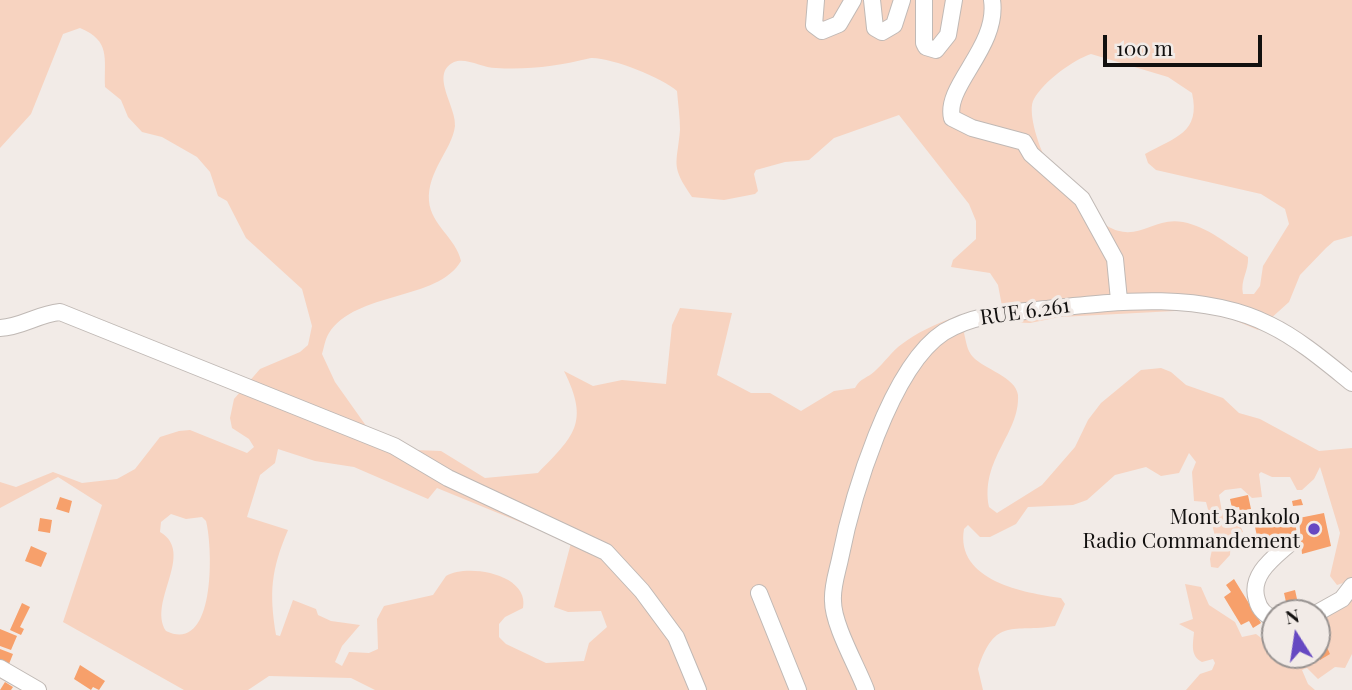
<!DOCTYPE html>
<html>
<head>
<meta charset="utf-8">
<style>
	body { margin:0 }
	#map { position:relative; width:1352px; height:690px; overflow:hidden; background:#f2ebe7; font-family:"Playfair Display",serif }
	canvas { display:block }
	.north { position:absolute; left:1261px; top:599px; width:70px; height:70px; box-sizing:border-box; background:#f2ebe7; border:2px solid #989391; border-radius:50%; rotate:348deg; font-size:19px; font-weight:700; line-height:28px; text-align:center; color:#12100f }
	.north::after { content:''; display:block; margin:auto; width:24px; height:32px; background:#6649c2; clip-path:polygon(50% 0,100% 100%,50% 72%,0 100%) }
	.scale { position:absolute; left:1103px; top:35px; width:159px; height:32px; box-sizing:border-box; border:4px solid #12100f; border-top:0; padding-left:9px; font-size:21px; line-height:24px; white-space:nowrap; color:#12100f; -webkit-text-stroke:5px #f2ebe7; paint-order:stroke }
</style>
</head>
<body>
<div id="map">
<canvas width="1352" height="690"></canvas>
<div class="north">N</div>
<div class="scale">100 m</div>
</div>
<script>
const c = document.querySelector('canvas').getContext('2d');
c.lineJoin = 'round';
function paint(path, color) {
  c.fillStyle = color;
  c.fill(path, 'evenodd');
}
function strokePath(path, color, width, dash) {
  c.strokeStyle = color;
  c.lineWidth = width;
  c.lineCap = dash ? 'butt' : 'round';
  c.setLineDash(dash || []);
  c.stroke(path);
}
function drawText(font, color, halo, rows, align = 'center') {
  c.font = font + ' "Playfair Display",serif';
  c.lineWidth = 7;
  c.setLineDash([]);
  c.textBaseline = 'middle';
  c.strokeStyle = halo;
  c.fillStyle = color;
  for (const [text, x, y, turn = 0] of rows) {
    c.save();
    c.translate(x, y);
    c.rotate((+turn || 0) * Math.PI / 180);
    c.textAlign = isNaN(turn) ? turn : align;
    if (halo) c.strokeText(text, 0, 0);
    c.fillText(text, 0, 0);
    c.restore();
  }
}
paint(new Path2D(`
	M0 0H1352V236L1334 241 1326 248 1300 275 1289 302 1258 330 1215 312 1194 310 1060 317 1030 323 980 321 970 323 964 333C966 341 967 351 973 357 984 369 1016 377 1018 395 1020 434 980 459 989 507L997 513 1042 485 1075 447 1088 420 1101 403 1141 370 1161 368 1171 372 1186 385 1223 398 1239 413 1260 419 1319 451 1352 448V654L1345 668 1335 667 1318 679 1307 668 1302 670 1308 684 1315 690H1186L1200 674 1212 670 1215 663 1213 659 1202 662C1190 656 1193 644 1194 632L1179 624 1193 619 1185 584 1201 587 1209 605 1235 622 1242 637 1256 634 1264 640 1275 638V655H1317V613L1346 582 1337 585 1330 576 1340 533 1320 467 1314 479 1302 490H1297L1290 477H1272L1261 472 1259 474 1262 497 1252 498 1241 488 1225 490 1219 495 1225 528 1235 527 1238 515 1247 518 1240 525 1243 532 1231 536 1230 555 1218 568 1211 567 1210 559 1215 536 1206 502 1194 501 1192 472 1196 462 1189 453 1179 473 1161 476 1146 467 1115 475 1087 500 1073 505 1028 507 1016 524 990 537H980L968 525 964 529C955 581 1025 593 1061 598L1065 604 1055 626C1013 633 995 616 978 669L983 690H375L351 678 269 676 248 690H184L63 622 102 505 58 477 0 508V482L16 487 53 472 82 483 117 479 135 469 160 437 179 431 190 430 247 453 254 447 249 439 232 428 230 418 234 399 260 369 300 352 308 345 312 326 302 289 246 238 227 201 218 196 210 172 197 157 162 137 142 132 128 117 121 100 105 87C104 58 111 41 80 28L63 34 31 114 0 148ZM1091 54 1168 77 1192 93C1201 133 1175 137 1145 154L1148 163 1156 170 1261 194 1285 209 1289 224 1263 266 1260 286 1254 294H1243C1240 280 1249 271 1248 257 1227 244 1208 227 1183 222 1153 216 1138 244 1107 226 1093 218 1081 194 1071 180 1064 171 1049 165 1044 155 1038 144 1027 110 1034 99 1044 81 1073 60 1091 54ZM591 58C610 57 663 78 677 91 678 104 680 117 680 130 677 165 670 165 692 197L724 200 755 194 758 191 754 174 756 170 785 162 809 160 834 138 899 115 969 204 976 221V239L953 260 951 267 990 273 998 285 1002 306C966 312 932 322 902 344 892 351 884 363 875 371 868 378 860 378 855 388L834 391 801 411 770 393H751L717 375 732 313 680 308 672 325 666 384 622 380 593 386 564 371C590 423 574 436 538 473L485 478 441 451 388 449 379 444 335 382 322 354C324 348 325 339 329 333 356 291 438 301 461 261 456 238 431 225 429 201 427 171 452 150 455 126 457 107 429 74 454 62 466 57 483 68 496 68 529 70 558 66 591 58ZM278 449 315 461 354 467 428 499 437 488 571 543 554 607 568 612 601 611 607 627 589 643 584 661 546 663 506 644 499 637V624L505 617 523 608C530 574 467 563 446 576L433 595 384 606 377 619 378 649 369 653 349 652 342 666 335 662 342 646 360 625 331 621 318 615 316 609 293 600 280 636 276 635C269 592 271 570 288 530L247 517 260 475 275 463ZM171 514 186 519 202 517 206 521C213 548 216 655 166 631 147 602 196 553 160 532L161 522Z`), '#f7d3c0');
paint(new Path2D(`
	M1248 495 1251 509 1240 511 1239 507 1232 508 1230 499Z
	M60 497 72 501 69 513 56 509Z
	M1301 499 1303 505 1293 506 1292 501Z
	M1324 513 1331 546 1302 554 1299 518Z
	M1293 514 1297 533 1266 539 1267 548 1260 550 1255 527 1280 521 1279 517Z
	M40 518 52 520 50 533 38 531Z
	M31 546 47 553 41 567 25 561Z
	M1234 579 1261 623 1253 628 1249 621 1241 625 1224 597 1231 592 1226 585Z
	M1295 590 1297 599 1286 602 1284 593Z
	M22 603 30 607 20 627 24 629 21 635 10 630Z
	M0 629 17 636 11 650 0 646Z
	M1319 640 1321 645 1325 643 1330 654 1320 660Z
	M0 649 13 654 9 664 0 661Z
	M80 665 105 681 99 690 93 687 91 690 74 679Z
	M5 682 13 687 11 690H0Z`), '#f7a06b');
const minor = new Path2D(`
	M816 0 814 25 822 31 839 24 853 0
	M872 0 875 28 882 32 894 25 902 0
	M924 0V43L926 47 936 50 948 35 954 0
	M992 0C999 47 944 86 952 118L972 128 1024 142 1031 154 1082 199 1115 259 1119 300
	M0 328C22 327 38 314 60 312L394 446 448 478 606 552 642 591 676 637 698 690
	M759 593 798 690
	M1317 613 1342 599 1352 586
	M1275 619C1266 616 1259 609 1257 600 1249 576 1272 559 1288 545
	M0 668 38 690
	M866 690C857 666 833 625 833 601 832 587 837 573 840 559 852 498 890 367 944 332 976 313 1010 313 1046 309 1118 301 1203 291 1270 325 1299 339 1327 363 1352 383`);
strokePath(minor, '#c0b9b5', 18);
strokePath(minor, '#fff', 16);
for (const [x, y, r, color] of [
	[1314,529,7,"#6649c2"]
]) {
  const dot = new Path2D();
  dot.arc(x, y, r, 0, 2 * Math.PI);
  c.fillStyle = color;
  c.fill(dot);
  strokePath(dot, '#f2ebe7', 2.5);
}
drawText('21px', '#12100f', '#f2ebe7', [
	["RUE 6.261",1025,312,-8]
]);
drawText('21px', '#12100f', '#f2ebe7', [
	["Mont Bankolo",1300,517],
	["Radio Commandement",1300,541]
], 'right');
</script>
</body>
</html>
